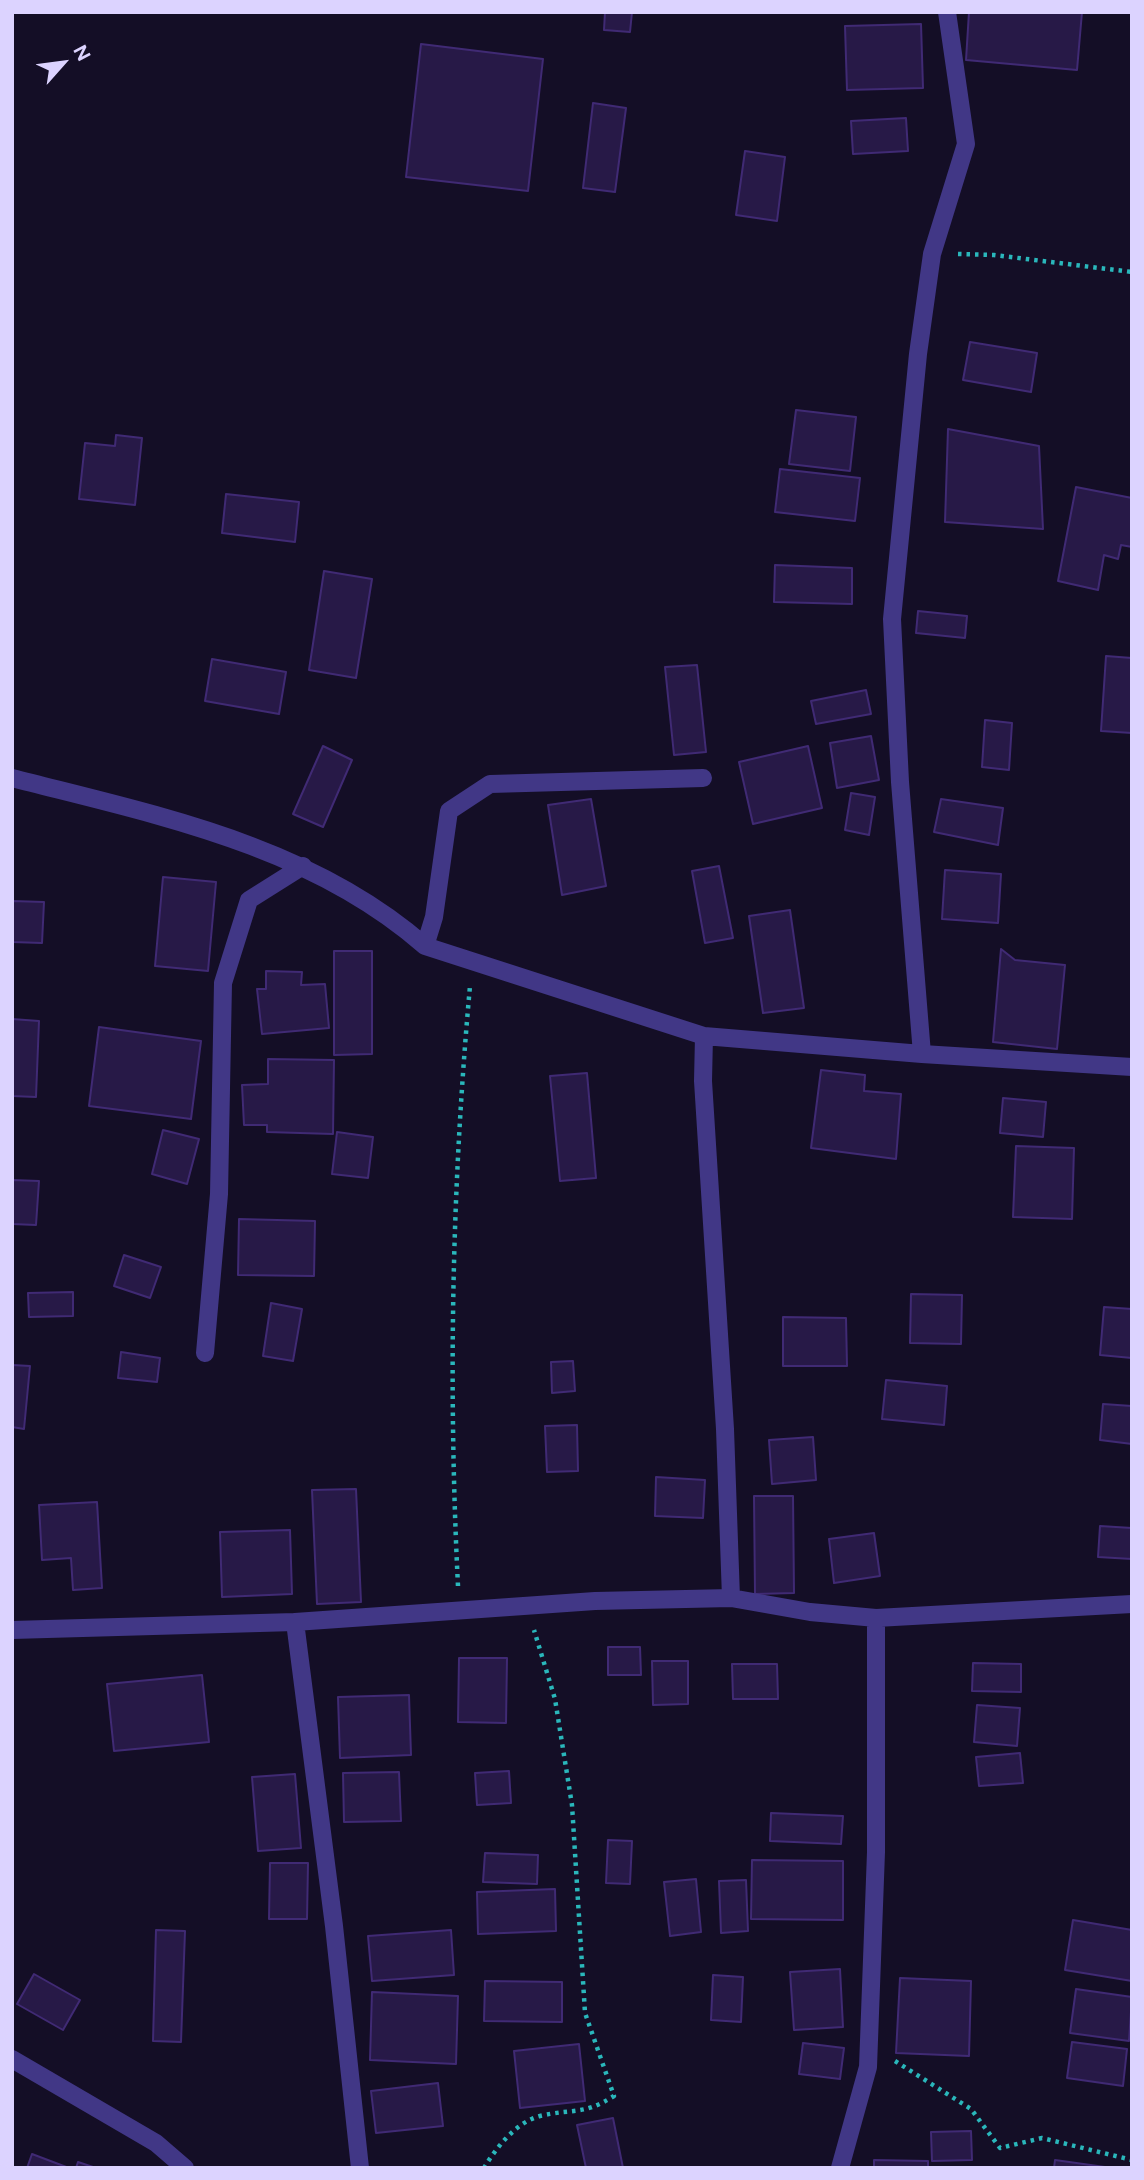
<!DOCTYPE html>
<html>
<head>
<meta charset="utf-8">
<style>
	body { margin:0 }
	#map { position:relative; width:1144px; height:2180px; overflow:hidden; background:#140e26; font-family:Figtree,sans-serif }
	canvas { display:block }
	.frame { position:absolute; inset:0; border:14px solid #dcd3ff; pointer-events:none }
	.north { position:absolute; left:28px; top:28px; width:70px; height:70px; -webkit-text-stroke:5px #140e26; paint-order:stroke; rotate:62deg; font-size:19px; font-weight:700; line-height:28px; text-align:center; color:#dcd3ff }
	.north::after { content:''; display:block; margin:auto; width:24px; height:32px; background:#dcd3ff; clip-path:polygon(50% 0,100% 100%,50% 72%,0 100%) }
</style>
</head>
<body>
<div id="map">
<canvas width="1144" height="2180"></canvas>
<div class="frame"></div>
<div class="north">N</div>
</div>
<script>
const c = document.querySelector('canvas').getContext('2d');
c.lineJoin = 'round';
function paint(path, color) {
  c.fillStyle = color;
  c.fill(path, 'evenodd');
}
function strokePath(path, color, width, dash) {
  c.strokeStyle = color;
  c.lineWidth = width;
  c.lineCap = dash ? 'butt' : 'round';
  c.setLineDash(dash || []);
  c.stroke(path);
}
const building = new Path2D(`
	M605 12H632L630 32 604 30Z
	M969 12H1082L1077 70 966 60Z
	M921 24 923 88 847 90 845 26Z
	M421 44 543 59 528 191 406 177Z
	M593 103 626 108 615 192 583 188Z
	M906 118 908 151 853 154 851 121Z
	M745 151 785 157 777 221 736 215Z
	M970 342 1037 353 1031 392 963 380Z
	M796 410 856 417 850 471 789 464Z
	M948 429 1039 446 1043 529 945 522Z
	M116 435 142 438 135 505 79 499 85 443 115 446Z
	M780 469 860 478 855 521 775 512Z
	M1076 487 1132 498V547L1121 545 1118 559 1104 555 1098 590 1058 581Z
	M226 494 299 502 295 542 222 533Z
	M775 565 852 568V604L774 602Z
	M324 571 372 579 356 678 309 670Z
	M918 611 967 616 965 638 916 633Z
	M1106 656 1132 658V733L1101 731Z
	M212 659 286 672 279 714 205 701Z
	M697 665 706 752 674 755 665 667Z
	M866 690 871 714 816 724 811 701Z
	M985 720 1012 723 1009 770 982 767Z
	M871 736 879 780 837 788 830 743Z
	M323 746 352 760 323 827 293 814Z
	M808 746 822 808 753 824 739 762Z
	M851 793 875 797 869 835 845 830Z
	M591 799 606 886 562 895 548 805Z
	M941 799 1003 808 998 845 934 832Z
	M719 866 733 938 705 943 692 871Z
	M945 870 1001 874 998 923 942 919Z
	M163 877 216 882 208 971 155 966Z
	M12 901 44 902 42 943 12 942Z
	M790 910 804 1008 763 1013 749 916Z
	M1001 949 1015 960 1065 965 1057 1049 993 1042Z
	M334 951H372V1054L334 1055Z
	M266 971 302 972 301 985 325 984 329 1028 262 1034 257 989H266Z
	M12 1019 39 1021 36 1097 12 1096Z
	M99 1027 201 1041 191 1119 89 1106Z
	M268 1059 334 1060 333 1134 267 1132V1125H244L242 1085 268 1084Z
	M821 1070 865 1075 864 1091 901 1094 896 1159 811 1148Z
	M587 1073 596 1178 560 1181 550 1076Z
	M1003 1098 1046 1102 1043 1137 1000 1133Z
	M163 1130 199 1139 187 1184 152 1174Z
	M337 1132 373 1137 368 1178 332 1174Z
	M1016 1146 1074 1148 1072 1219 1013 1217Z
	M12 1180 39 1181 36 1225 12 1224Z
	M239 1219 315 1221 314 1276 238 1275Z
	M124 1255 161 1267 150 1298 114 1286Z
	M73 1292V1316L29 1317 28 1293Z
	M911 1294 962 1295 961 1344 910 1343Z
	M271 1303 302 1309 293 1361 263 1356Z
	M1104 1307 1132 1309V1358L1100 1355Z
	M783 1317 846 1318 847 1366H783Z
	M121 1352 160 1358 157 1382 118 1378Z
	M573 1361 575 1391 552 1393 551 1362Z
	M12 1365 30 1366 24 1429 12 1427Z
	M886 1380 947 1386 944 1425 882 1419Z
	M1103 1404 1132 1406V1444L1100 1440Z
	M577 1425 578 1471 547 1472 545 1426Z
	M813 1437 816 1480 772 1484 769 1440Z
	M656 1477 705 1480 703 1518 655 1516Z
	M356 1489 361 1602 317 1604 312 1490Z
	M754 1496H793L794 1593 755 1594Z
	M97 1502 102 1588 73 1590 71 1558 42 1560 39 1505Z
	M1100 1526 1132 1528V1559L1098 1557Z
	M290 1530 292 1594 222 1597 220 1532Z
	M874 1533 880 1576 834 1583 829 1539Z
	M608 1647H640L641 1675H608Z
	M459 1658H507L506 1723 458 1722Z
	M652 1661H688V1704L653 1705Z
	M973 1663 1021 1664V1692L972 1691Z
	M732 1664H777L778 1699H733Z
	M202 1675 209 1742 114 1751 107 1684Z
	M409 1695 411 1755 340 1758 338 1697Z
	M977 1705 1020 1708 1017 1746 974 1742Z
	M1020 1753 1023 1783 979 1786 976 1757Z
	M509 1771 511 1803 477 1805 475 1773Z
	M399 1772 401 1821 344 1822 343 1773Z
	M295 1774 301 1848 258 1851 252 1777Z
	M771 1813 843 1816 841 1844 770 1841Z
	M608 1840 632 1841 630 1884 606 1883Z
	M485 1853 538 1855 537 1884 483 1882Z
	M752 1860 843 1861V1920L751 1919Z
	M270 1863H308L307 1919H269Z
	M696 1879 701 1932 670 1936 664 1882Z
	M746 1880 748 1931 721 1933 719 1881Z
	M555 1889 556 1931 478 1934 477 1892Z
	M1073 1920 1132 1930V1981L1065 1970Z
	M156 1930 185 1931 181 2042 153 2041Z
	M451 1930 454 1975 372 1981 368 1936Z
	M840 1969 843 2027 794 2030 790 1972Z
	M34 1974 80 2000 63 2030 17 2004Z
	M713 1975 743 1977 741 2022 711 2020Z
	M900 1978 971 1981 969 2056 896 2053Z
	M485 1981 562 1982V2022L484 2021Z
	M1076 1989 1132 1997 1129 2041 1070 2033Z
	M372 1992 458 1996 456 2064 370 2060Z
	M1072 2042 1127 2049 1123 2086 1067 2078Z
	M803 2043 844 2048 840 2079 799 2074Z
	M579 2044 585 2101 520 2108 514 2051Z
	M438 2083 443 2126 376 2133 371 2091Z
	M613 2118 623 2168H586L577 2125Z
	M971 2131 972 2160 932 2161 931 2132Z
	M32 2154 69 2168H27Z
	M874 2160 928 2161V2168H874Z
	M1055 2160 1112 2168H1054Z
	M78 2162 96 2168H76Z`);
paint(building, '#271947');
strokePath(building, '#402a74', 2);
strokePath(new Path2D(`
	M958 254 994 255 1132 272
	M458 1586C448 1386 452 1185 470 986
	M895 2061 971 2109 1000 2148 1042 2138 1132 2160
	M484 2168C496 2148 516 2122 540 2116 574 2108 582 2116 614 2096L585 2013 572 1805 555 1699 534 1630`), '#2ab7bb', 4.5, [3.5, 5]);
strokePath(new Path2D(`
	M12 778C156 815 310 845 425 946L704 1036 922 1054 1132 1067
	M425 946 434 917 449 811 490 784 703 778
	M704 1036 703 1081 725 1429 731 1598
	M922 1054 900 782 892 619 918 354 932 254 966 144 947 12
	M205 1353 219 1194 223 983 249 900 303 866
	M295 1622 334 1926 360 2168
	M12 1630 295 1622 595 1601 731 1598 810 1612 876 1618 1132 1604
	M12 2059 156 2143 185 2168
	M840 2168 868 2067 876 1852V1618`), '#413786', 18);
</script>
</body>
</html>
